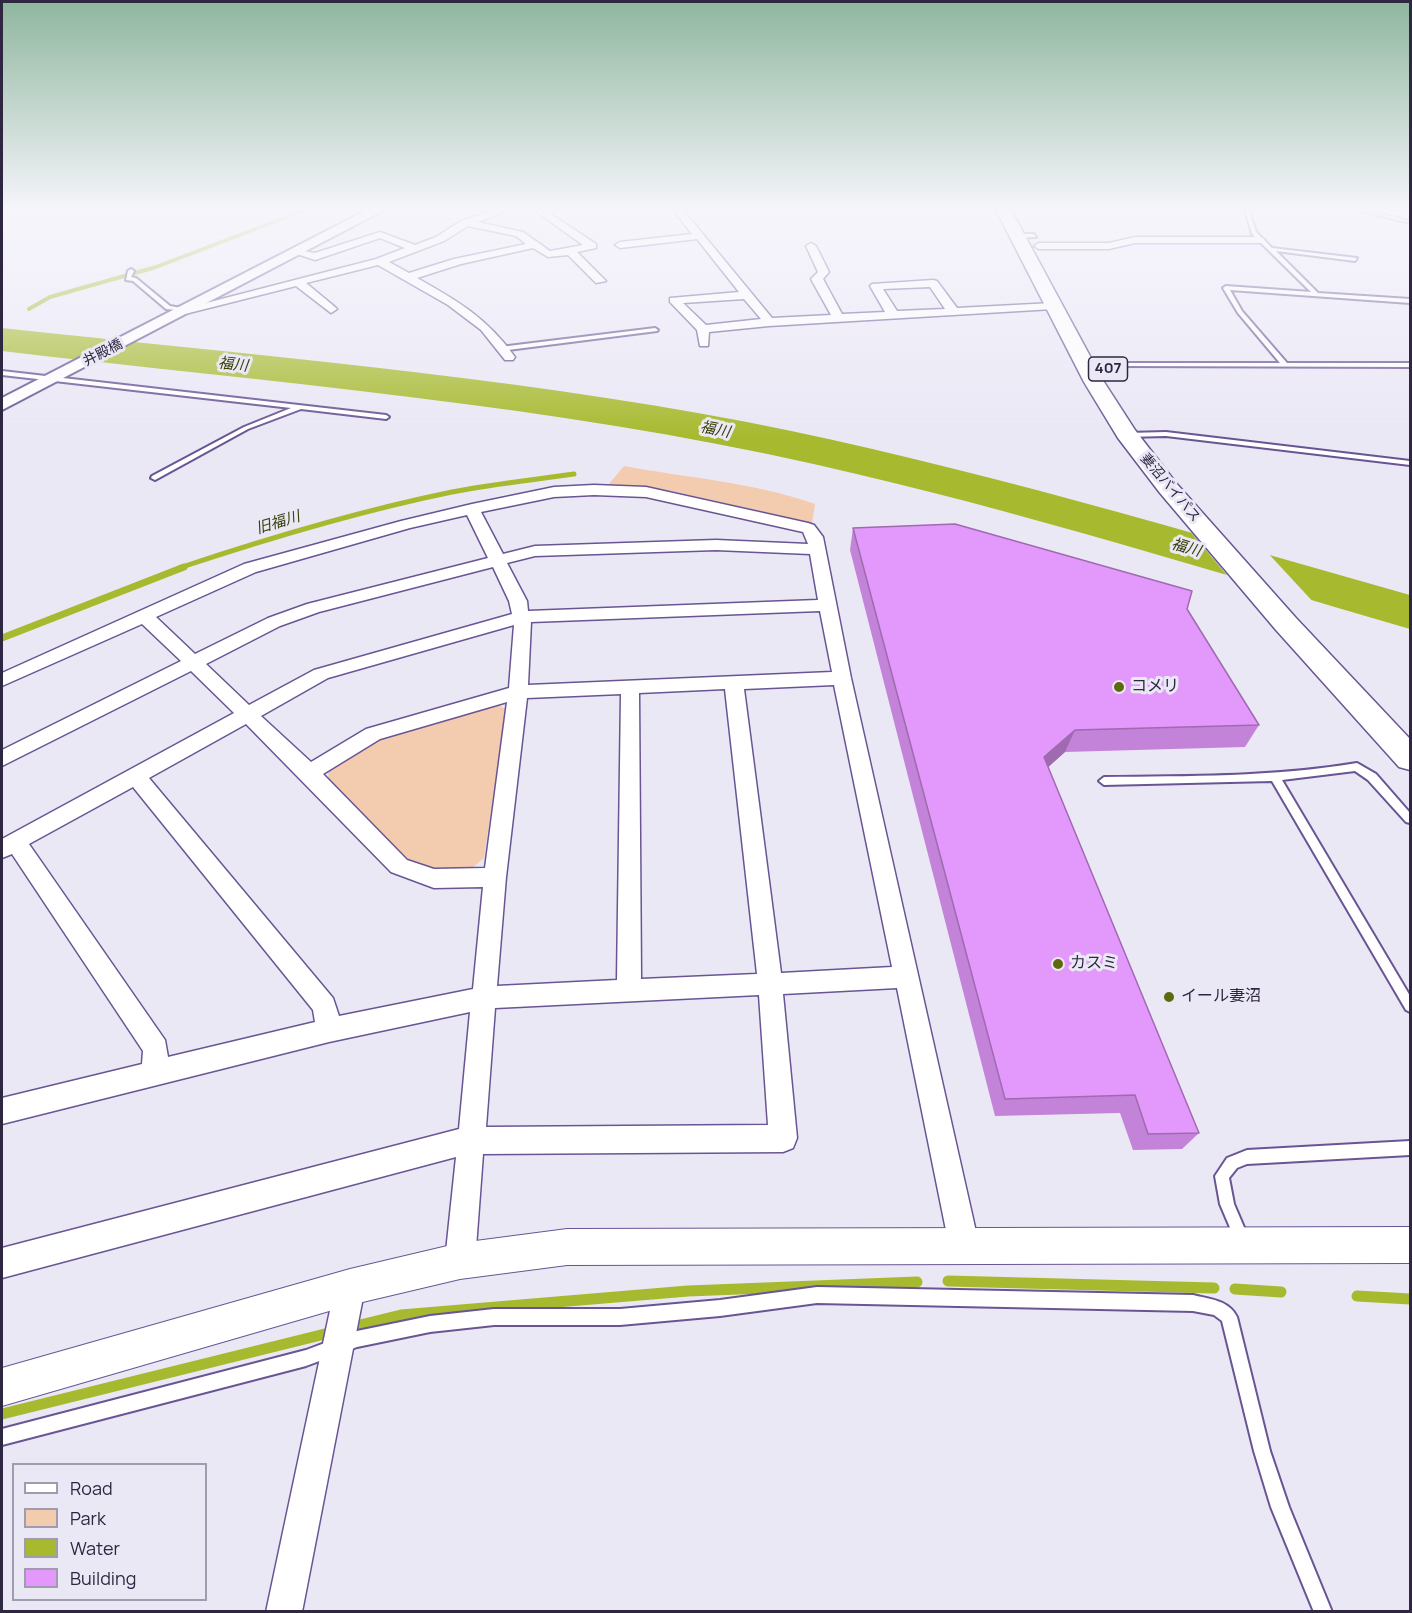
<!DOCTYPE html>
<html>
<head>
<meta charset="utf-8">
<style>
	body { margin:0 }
	#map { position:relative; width:1412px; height:1613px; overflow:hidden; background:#ebe8f6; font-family:Manrope,sans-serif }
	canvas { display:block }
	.frame { position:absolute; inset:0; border:3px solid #2f2742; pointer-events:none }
	.legend { position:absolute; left:12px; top:1463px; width:195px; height:138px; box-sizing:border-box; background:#ebe8f6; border:2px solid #a09bae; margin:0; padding:8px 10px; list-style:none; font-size:18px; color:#2f2742 }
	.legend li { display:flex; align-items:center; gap:12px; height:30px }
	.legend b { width:30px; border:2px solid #a09bae }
</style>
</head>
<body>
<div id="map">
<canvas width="1412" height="1613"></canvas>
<div class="frame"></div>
<ul class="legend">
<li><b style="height:8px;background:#fff"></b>Road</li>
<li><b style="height:16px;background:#f3cbae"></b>Park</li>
<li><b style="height:16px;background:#a7ba2f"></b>Water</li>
<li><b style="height:16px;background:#e398fc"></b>Building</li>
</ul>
</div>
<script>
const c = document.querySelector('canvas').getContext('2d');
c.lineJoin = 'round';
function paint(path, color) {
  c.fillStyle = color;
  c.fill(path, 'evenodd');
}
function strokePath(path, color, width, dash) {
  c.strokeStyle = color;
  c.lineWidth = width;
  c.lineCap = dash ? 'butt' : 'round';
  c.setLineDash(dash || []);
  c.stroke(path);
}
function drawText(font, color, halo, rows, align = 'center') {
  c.font = font + ' Manrope,"Noto Sans JP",sans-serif';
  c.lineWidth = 6;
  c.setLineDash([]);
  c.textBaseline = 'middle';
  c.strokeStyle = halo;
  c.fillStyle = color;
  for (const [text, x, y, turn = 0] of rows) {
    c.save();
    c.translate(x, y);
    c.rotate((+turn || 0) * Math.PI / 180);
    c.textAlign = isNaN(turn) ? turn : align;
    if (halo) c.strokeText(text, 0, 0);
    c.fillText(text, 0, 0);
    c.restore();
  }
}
paint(new Path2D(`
	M624 466C688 478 752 482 815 504L812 523 672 491 608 485Z
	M494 703 506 709 484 858 472 868 434 869 412 863 328 779 329 766 379 737Z`), '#f3cbae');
paint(new Path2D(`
	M2 328C250 355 501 375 747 422 971 466 1190 533 1410 595V629C1214 572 1018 510 818 465 550 404 274 383 2 351Z`), '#a7ba2f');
paint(new Path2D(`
	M1189 530 1266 551 1316 605 1231 580Z`), '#ebe8f6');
strokePath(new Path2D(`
	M238 210 282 211
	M29 309 50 297 156 267 305 210`), '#a7ba2f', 4);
strokePath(new Path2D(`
	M179 568C269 538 359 511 452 492 492 484 533 480 574 474`), '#a7ba2f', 5);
strokePath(new Path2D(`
	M2 638 184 567`), '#a7ba2f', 7);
strokePath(new Path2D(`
	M948 1281 1214 1288
	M1235 1289 1281 1292
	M1357 1296 1410 1299
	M348 1328 401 1315 688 1291 917 1282
	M2 1414 333 1332`), '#a7ba2f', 11);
const service = new Path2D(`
	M1245 210H1249L1256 232 1272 248 1357 258 1355 261 1276 251 1318 293 1410 299V303L1230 290 1242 311 1287 363H1410V367L1121 366 1120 365 1123 363H1280L1238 313 1223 288 1226 286 1311 292 1252 234Z
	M1357 210H1364L1410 221V223Z
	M1034 234 1036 237 1017 238 1014 236 1017 234Z
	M131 269 134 271 131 277 136 278 170 306 187 309V311L166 309 133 281 126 280 128 271Z
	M655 328 658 330 657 331 500 351 497 349 500 347Z
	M2 371 386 415 389 417 386 419 301 409 248 429 155 480 151 478 152 476 244 427 291 408 2 375Z
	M1166 432 1410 461V465L1166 436 1127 437 1123 435 1127 433Z
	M1357 763 1376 774 1410 813V823L1406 822 1368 780 1355 771 1282 780 1410 996V1012L1406 1010 1272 781 1104 785 1099 781 1104 777C1189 776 1273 777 1357 763Z
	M1410 1141V1155L1247 1164 1237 1168 1229 1178 1234 1204 1249 1239 1247 1244 1242 1246 1237 1244 1220 1204 1215 1176 1227 1158 1247 1150Z
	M817 1287 1193 1295C1209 1299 1229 1300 1237 1317L1270 1451 1289 1507 1332 1612H1314L1271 1507 1254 1451 1222 1321 1214 1315 1193 1311 817 1303 720 1316 620 1325H494L430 1332 357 1347 306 1366 2 1445V1429L306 1350 357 1331 430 1316 494 1309H620L720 1300Z`);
const minor = new Path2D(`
	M495 210H509L478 222 523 232 550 251 583 245 534 210H545L596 244V248L577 252 606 281 596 283 568 255 548 257 533 248 461 264 417 278C458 301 487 318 515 357L513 360H505L481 330 448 305 378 265 306 283 335 307 337 309 331 313 296 286 185 314 179 310 376 259 405 248 380 238 315 260 294 253V249L315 253 380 232 415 245 436 237 461 221ZM468 226 516 236 526 244 454 259 409 273 389 262 444 241Z
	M673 210H683L772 318 831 315 811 279 818 272 806 246 811 243 816 246 829 272 823 279 842 314 885 312 870 286 872 284 933 280 937 281 957 308 1053 303 1059 306 1053 309 769 326 709 332 708 346H700L697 330 670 302V298L739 292 697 239 620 248 615 245 620 242 692 234ZM930 287 945 309 897 311 883 289ZM744 299 761 319 706 325 683 303Z
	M1135 237H1260L1265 240 1260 243H1135L1109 249H1039L1034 246 1039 243H1109Z
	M594 485 646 487 808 523 814 525 823 537 851 678 979 1245 974 1255 964 1260 954 1255 949 1245 897 988 783 994 797 1138 793 1148 783 1152 483 1154 475 1261 470 1271 460 1276 450 1271 445 1261 456 1157 2 1278V1248L459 1129 470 1012 329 1042 2 1124V1098L142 1064 143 1051 12 854 2 858V839L234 713 191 671 2 766V750L181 661 142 624 2 686V673L244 564 401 521 472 504 554 487ZM594 495 646 497 803 532 808 544 716 540 535 546 503 554 481 512 554 497ZM467 515 488 558 307 604 268 618 195 654 156 617 256 572 410 528ZM716 550 810 554 818 600 528 611 527 601 507 563 535 556ZM493 567 509 601 512 614 314 670 249 705 206 664 280 626 319 612ZM820 611 832 672 528 685 531 622ZM514 625 509 688 366 729 311 762 261 716 328 678ZM834 685 892 967 781 973 744 689ZM725 689 757 974 641 979 639 693ZM621 694 617 980 497 986 506 877 527 698ZM507 702 485 868 434 869 407 860 323 774 380 739ZM246 724 391 872 434 888 483 887 473 989 339 1016 333 998 149 778ZM133 787 313 1010 315 1022 168 1057 165 1040 29 844ZM759 995 768 1125 486 1127 495 1008Z
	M350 1272 361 1276 365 1287 302 1612H266L335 1287 339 1276Z`);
const tertiary = new Path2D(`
	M1410 1227V1263L567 1265 460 1279 350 1305 2 1406V1368L350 1269 460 1243 567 1229Z`);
const secondary = new Path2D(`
	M367 210H384L2 410V398Z`);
const trunk = new Path2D(`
	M996 210H1011L1104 382 1135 430 1176 483 1296 618 1410 739V770L1399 767 1276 630 1160 493 1118 438 1084 382Z`);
strokePath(service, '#695593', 4);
strokePath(minor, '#695593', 3);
strokePath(tertiary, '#695593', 2);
strokePath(secondary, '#695593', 4);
strokePath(trunk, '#695593', 3);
paint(service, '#fff');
paint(minor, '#fff');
paint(tertiary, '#fff');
paint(secondary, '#fff');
paint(trunk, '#fff');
paint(new Path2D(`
	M853 528 1187 609 1259 725 1245 747 1065 752 1048 767 1199 1133 1182 1149 1133 1150 1120 1113 995 1116 850 550Z`), '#c383d9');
paint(new Path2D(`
	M1075 730 1065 752 1035 779 1044 757Z`), '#9f6ab0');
const building = new Path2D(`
	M955 524 1192 591 1187 609 1259 725 1075 730 1044 757 1199 1133 1148 1134 1135 1095 1005 1099 853 528Z`);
paint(building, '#e398fc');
strokePath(building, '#9f6ab0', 1.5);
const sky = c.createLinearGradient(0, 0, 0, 436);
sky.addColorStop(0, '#8eb69e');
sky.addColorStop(0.48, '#f6f5fb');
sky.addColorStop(1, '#f6f5fb00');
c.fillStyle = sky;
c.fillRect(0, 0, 1412, 436);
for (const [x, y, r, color] of [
	[1119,687,6,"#5e690f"],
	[1058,964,6,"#5e690f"],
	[1169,997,6,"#5e690f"]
]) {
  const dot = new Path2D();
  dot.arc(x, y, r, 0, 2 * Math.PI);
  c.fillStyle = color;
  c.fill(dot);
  strokePath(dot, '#ebe8f6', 2);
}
drawText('14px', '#2f2742', '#ebe8f6', [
	["井殿橋",103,353,-27],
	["妻沼バイパス",1170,488,50]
]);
drawText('italic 15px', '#373f07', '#ebe8f6', [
	["福川",233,365,6],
	["福川",715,430,11],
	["旧福川",278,523,-17],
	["福川",1186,548,16]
]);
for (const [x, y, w] of [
	[1108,369,39]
]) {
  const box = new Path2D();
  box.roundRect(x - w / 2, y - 12, w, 24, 4.5);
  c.fillStyle = '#ebe8f6';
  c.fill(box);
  strokePath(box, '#2f2742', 1.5);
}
drawText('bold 15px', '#2f2742', null, [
	["407",1108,369]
]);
drawText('16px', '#2f2742', '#ebe8f6', [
	["コメリ",1131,687],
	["カスミ",1070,964],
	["イール妻沼",1181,997]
], 'left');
</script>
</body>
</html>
